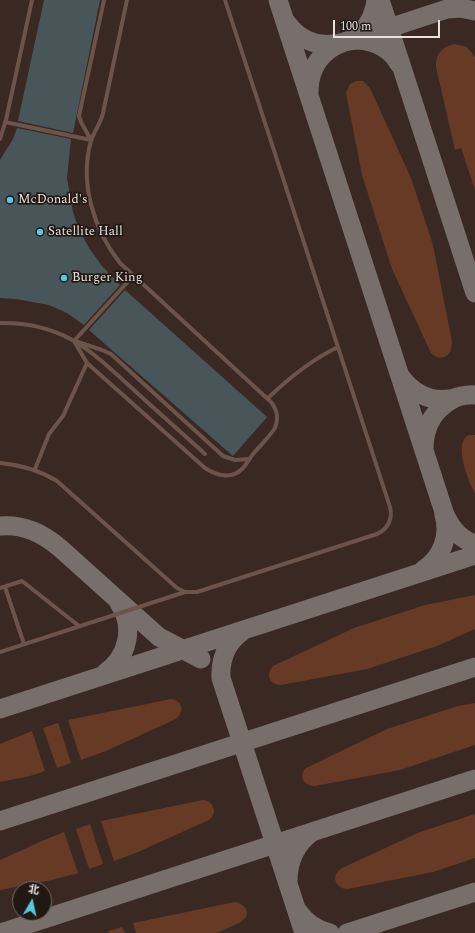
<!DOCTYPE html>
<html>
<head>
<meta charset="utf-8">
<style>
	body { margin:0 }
	#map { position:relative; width:475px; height:933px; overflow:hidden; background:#2b211d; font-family:Spectral,"Noto Sans SC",serif }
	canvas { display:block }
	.north { position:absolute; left:12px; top:881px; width:40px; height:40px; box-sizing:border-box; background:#211814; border:1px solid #706864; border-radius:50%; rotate:9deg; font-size:11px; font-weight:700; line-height:16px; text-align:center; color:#e7e0dd }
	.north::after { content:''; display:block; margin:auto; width:14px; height:18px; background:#55cadf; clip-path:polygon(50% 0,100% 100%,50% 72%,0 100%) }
	.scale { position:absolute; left:333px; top:20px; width:107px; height:18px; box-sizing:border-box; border:2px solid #e7e0dd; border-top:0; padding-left:5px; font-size:12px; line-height:14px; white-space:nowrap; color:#e7e0dd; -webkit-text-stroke:3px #211814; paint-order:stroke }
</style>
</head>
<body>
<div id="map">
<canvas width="475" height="933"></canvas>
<div class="north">北</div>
<div class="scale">100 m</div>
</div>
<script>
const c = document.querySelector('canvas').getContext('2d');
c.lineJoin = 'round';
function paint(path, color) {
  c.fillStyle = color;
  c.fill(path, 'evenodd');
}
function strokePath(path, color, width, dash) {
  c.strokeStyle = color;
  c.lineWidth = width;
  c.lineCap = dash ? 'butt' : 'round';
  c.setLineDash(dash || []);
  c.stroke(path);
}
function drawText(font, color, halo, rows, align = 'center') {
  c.font = font + ' Spectral,serif';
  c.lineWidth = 3.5;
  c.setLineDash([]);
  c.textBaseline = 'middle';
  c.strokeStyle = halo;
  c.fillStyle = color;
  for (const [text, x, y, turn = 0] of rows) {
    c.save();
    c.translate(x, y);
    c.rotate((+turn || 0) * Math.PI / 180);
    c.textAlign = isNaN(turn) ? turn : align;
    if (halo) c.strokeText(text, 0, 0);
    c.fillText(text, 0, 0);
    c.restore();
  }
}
paint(new Path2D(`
	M0 0H475V933H0ZM20 889H44V913H20Z`), '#392922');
paint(new Path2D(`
	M455 44 467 47 475 57V190L461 148 455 150 436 67C435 54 443 46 455 44Z
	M356 81H363L370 88 411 178 433 245 452 342 451 351C446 359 438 360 431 353L392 269 362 175 346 93 350 84Z
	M469 435H475V494C469 481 452 443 469 435Z
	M475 595V629L437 646 367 669 281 685C270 685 265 675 273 666L354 628 425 605Z
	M171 699C182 700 185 711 176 719L106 751 81 760 68 720Z
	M475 703V745L400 770 315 786C304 786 298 776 306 768L387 729 458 706Z
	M58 723 71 763 57 768 43 728Z
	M32 731 45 771 30 776 0 782V744Z
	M203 800C214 801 218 813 209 820L138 852 114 861 101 821Z
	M475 814V858L433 872 348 889C335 889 330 875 342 868L420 832Z
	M90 824 103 864 89 869 76 829Z
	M64 832 78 873 52 880 0 890V860L42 841Z
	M235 902 239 903 245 907 247 913 246 917 241 922 217 933H136L133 923Z
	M122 927 125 933H109L108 931Z`), '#673a26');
strokePath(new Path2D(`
	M278 0 444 512C450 527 459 539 475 544
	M380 0 475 293
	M287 23C298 38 315 47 334 44 342 43 350 40 358 40 375 41 391 49 399 64
	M377 32 447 9 460 8 475 11
	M309 93C309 76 315 60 329 50 335 45 343 43 349 40 365 32 374 17 376 0
	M401 377C413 393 430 402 450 399 459 397 466 394 475 395
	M424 449C424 426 435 407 457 397
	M0 526C24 524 42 533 60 548L159 637 201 659
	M423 570C442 558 450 536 444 515
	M243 631C227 642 220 659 221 678L304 933
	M105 673C128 657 135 627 119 603
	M0 709 475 555
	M0 821 475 667
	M288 881C288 861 296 844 312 832
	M298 911C306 923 317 930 330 933
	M1 933 475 779
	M347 933 475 892`), '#786f6b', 19);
paint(new Path2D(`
	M44 0H100L73 133 18 121Z
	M17 128 71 139 67 178 73 212 78 227 89 248 102 266 120 285 84 325 67 313 49 305 16 299 0 298V160L13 139Z
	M125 290 267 417 233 456 89 330Z`), '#495659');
strokePath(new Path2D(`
	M5 122 91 140
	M0 139 6 120 32 0
	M91 140 81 122 79 116 104 0
	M0 323C64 322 91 351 135 391 158 412 182 433 205 454
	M74 341 87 363 205 468C216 475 231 480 242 469 246 465 249 459 253 454 261 445 269 437 275 428 279 417 277 410 271 402L120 263C94 230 79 183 91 141 94 131 101 123 103 113 111 75 119 38 127 0
	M74 341 133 276
	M78 342 102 350 111 354 223 456 235 460 249 459
	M268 398C290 377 311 360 338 347
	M0 463C21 465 39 470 57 481L177 588 185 592H197L377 534C388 529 393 519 390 507L225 0
	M35 469 49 434 63 416 87 363
	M5 587 24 644
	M0 588 22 581 79 626
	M0 652 185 592`), '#6d544a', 4);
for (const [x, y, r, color] of [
	[10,200,4,"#55cadf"],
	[40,232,4,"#55cadf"],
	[64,278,4,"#55cadf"]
]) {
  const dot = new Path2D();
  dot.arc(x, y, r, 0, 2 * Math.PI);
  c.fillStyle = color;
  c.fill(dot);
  strokePath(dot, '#211814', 1.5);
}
drawText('13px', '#e7e0dd', '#211814', [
	["McDonald's",18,200],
	["Satellite Hall",48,232],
	["Burger King",72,278]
], 'left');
</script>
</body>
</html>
